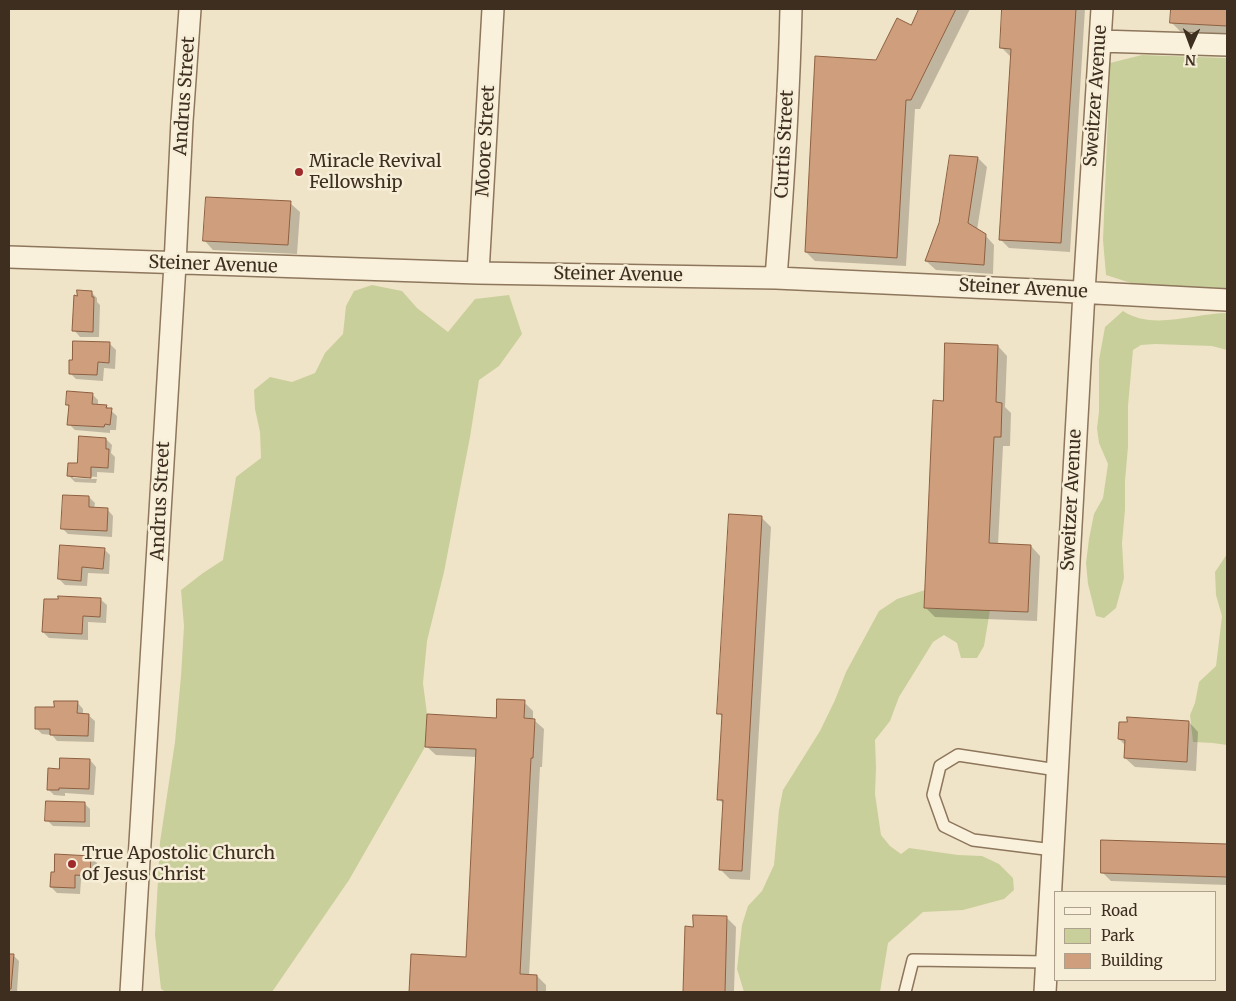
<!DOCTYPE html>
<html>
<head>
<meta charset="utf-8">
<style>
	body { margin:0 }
	#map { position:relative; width:1236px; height:1001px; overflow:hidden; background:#f0e4c8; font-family:Merriweather,serif }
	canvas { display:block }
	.frame { position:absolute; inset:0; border:10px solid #3d2e20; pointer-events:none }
	.legend { position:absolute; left:1054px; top:891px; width:162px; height:90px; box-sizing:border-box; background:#f7eed8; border:1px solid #ada18e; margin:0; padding:6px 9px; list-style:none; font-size:15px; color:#3d2e20 }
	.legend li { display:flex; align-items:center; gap:10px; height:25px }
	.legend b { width:25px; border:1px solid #ada18e }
	.north { position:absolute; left:1166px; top:20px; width:50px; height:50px; -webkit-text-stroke:4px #f7eed8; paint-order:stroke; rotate:182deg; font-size:14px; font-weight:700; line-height:20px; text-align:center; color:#3d2e20 }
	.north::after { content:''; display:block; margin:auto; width:18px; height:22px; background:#3d2e20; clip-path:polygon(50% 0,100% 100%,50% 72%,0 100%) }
</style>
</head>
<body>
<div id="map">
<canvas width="1236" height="1001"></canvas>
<div class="frame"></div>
<ul class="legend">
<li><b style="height:6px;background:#faf1dc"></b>Road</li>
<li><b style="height:14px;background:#c9cf9b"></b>Park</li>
<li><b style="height:14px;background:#cf9f7d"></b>Building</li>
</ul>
<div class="north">N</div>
</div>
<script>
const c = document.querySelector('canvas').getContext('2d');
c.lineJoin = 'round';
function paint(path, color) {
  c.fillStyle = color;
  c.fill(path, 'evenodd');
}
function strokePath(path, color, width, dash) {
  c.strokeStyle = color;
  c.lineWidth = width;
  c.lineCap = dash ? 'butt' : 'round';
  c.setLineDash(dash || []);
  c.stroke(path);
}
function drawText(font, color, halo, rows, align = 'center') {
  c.font = font + ' Merriweather,serif';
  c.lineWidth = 5;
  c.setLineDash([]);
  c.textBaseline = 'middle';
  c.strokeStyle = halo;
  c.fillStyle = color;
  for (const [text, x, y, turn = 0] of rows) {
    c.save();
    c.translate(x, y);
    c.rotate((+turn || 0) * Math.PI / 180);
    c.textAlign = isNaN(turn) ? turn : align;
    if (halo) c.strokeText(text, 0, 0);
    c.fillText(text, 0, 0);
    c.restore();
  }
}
paint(new Path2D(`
	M1142 55 1227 58V289L1134 284 1106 275 1103 240 1110 63Z
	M372 285 402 291 417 308 448 332 475 299 509 295 522 334 499 366 479 380 470 437 444 572 427 641 423 683 427 714 425 747 349 880 272 992H166L161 989 155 935 160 842 175 742 181 676 184 626 181 590 203 573 223 560 236 477 261 458 260 432 255 409 254 390 270 377 292 382 315 373 325 353 343 334 346 306 354 291Z
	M1123 311C1153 331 1195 313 1227 313V350L1212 346 1155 344 1141 345 1133 350 1128 406V447L1125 481V510L1122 543 1124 578 1116 608 1104 618 1096 616 1088 584 1086 563 1089 539 1094 514 1103 498 1108 464 1099 443 1097 428 1099 412V360L1105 327Z
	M1227 554V745L1213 743 1193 742 1190 715 1195 703 1199 682 1216 666 1222 616 1216 595 1215 572Z
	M925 590 924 608 990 610 984 646 977 658H961L957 643 944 635 933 642 899 697 890 721 875 740 876 768 875 794 881 835 890 846 901 854 909 848 958 855 982 856 999 864 1013 878 1014 890 1004 899 963 910 923 912 888 943 880 992H744L737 969 742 925 748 906 762 891 774 865 779 810 783 790 820 731 835 700 846 672 879 611 897 599Z`), '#c9cf9b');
paint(new Path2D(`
	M921 9H970L920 109H915L906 266 815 261 806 252 877 61 912 27Z
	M1004 9H1085L1070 252 1009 248 1000 239 1011 57 1001 47Z
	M1172 9H1227V37L1184 35 1171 22Z
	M951 156 978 158 987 167 977 230 985 235 994 245 993 274 936 270 926 261 941 224Z
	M290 203 300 212 297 254 213 250 204 240Z
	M91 292 97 298V302L100 305 99 337H80L74 330Z
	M110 344 116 350 115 369 104 368 103 381 76 379 70 373Z
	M998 346 1007 356 1005 407 1011 413 1010 446H1003L998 545 1031 546 1040 556 1037 621 935 617 925 607 944 402Z
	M92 394 98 400V406H106L117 416 116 430H110V433L75 430 69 424 70 408 67 405Z
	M106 439 112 445 111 453 115 457 114 473 97 472V477L73 475V478L97 479 96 483 75 482 69 476Z
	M89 497 95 503 94 509H107L113 516 112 537 68 534 62 528Z
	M761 517 771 527 750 880 730 879 721 870 724 805 719 799 723 718 719 713Z
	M104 549 110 555 109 574 88 573 87 586 65 585 59 579Z
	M100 599 107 605 106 623 88 622V640L49 638 43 632Z
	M77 702 83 709V715H88L95 721 94 742 57 741 52 735 42 734 36 728 55 709Z
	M524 702 533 711V720H534L544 729 542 767H540L529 976H537L546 985V992H411L413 955 467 958 477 757 436 755 426 746 497 719Z
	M1189 722 1198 732 1196 771 1135 767 1125 758 1126 746 1119 739Z
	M90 760 96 767 94 795 65 793V796L54 795 48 789 61 770Z
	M84 803 90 809V827L53 826 47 820Z
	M1103 841 1227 845V885L1111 881 1102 872Z
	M91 857 97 863 96 881 81 880 80 894 57 893 51 887 55 873Z
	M726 917 736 927 734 992H684L686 928H694Z
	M9 955H13L19 961 17 992H9Z`), '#0003');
const building = new Path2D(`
	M919 9H956L911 100H906L897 258 805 252 815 56 876 60 897 18 911 25Z
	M1002 9H1076L1061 243 999 240 1011 49 1000 48Z
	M1171 9H1227V26L1170 23Z
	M950 155 978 157 968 223 986 234 984 265 925 261 939 223Z
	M206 197 291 201 288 245 203 241Z
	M77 290 92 291V297H94L93 332 72 331 74 295 77 296Z
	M73 341 110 342 109 363 98 362 97 375 69 374V360H72Z
	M945 343 998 345 996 402 1002 403 1001 437H994L989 543 1031 545 1028 612 924 608 933 400 943 401Z
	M67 391 93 393 92 404 107 405 106 408H112L110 425 105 424 104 427 67 425 69 405H66Z
	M79 436 106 438V449H109L108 468 91 467V478L67 476 68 463H77Z
	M63 495 89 496V507L108 508 107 531 61 529Z
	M729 514 762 516 742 871 719 870 723 800H717L722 714H717Z
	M60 545 105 548 103 569 82 567 81 581 58 579Z
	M58 596 101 598 100 617 83 616 82 634 42 632 44 599H58Z
	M497 699 525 700 524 718 535 719 533 758H531L520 974 537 975V992H409L411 954 466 957 476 749 425 747 427 714 496 718Z
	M54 701H78L77 713 89 714 88 736 50 735V729H35V707H54Z
	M1127 717 1189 721 1187 762 1124 758 1125 740 1118 739 1119 722H1127Z
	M60 758 90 759 89 789 59 788V790H47L48 768 59 769Z
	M46 801 85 802V822L45 821Z
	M1101 840 1227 844V877L1101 873Z
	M55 854 91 856 90 876 75 875V888L50 887 51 872H54Z
	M693 915 727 916 725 992H683L685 926 693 927Z
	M9 954H14L11 989H9Z`);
paint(building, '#cf9f7d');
strokePath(building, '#8d5f41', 1);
const lane = new Path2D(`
	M1053 850 973 840 944 826 933 795 940 766 958 755 1057 770
	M905 992 913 960 1047 962`);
const street = new Path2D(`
	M1100 41 1227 45
	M9 257 478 273 776 278 1058 291 1227 300
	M478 273 493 9
	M776 278C783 188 789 99 791 9
	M131 992 175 264 182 121 190 9
	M1045 992 1084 292 1102 9`);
strokePath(lane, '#8d765c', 14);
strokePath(street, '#8d765c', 24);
strokePath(lane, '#faf1dc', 11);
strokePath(street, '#faf1dc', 21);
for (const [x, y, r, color] of [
	[299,172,5,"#9e2a2b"],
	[72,864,5,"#9e2a2b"]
]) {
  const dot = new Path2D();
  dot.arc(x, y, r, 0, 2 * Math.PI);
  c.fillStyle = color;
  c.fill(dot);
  strokePath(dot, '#f7eed8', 2);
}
drawText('18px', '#3d2e20', '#f7eed8', [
	["Andrus Street",185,96,-86],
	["Sweitzer Avenue",1096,96,-86],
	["Moore Street",486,141,-87],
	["Curtis Street",785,144,-87],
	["Steiner Avenue",213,265,2],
	["Steiner Avenue",618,275,1],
	["Steiner Avenue",1023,289,3],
	["Sweitzer Avenue",1072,500,-87],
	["Andrus Street",161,501,-87]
]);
drawText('18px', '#3d2e20', '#f7eed8', [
	["Miracle Revival",309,162],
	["Fellowship",309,183],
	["True Apostolic Church",82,854],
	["of Jesus Christ",82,875]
], 'left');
</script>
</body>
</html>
